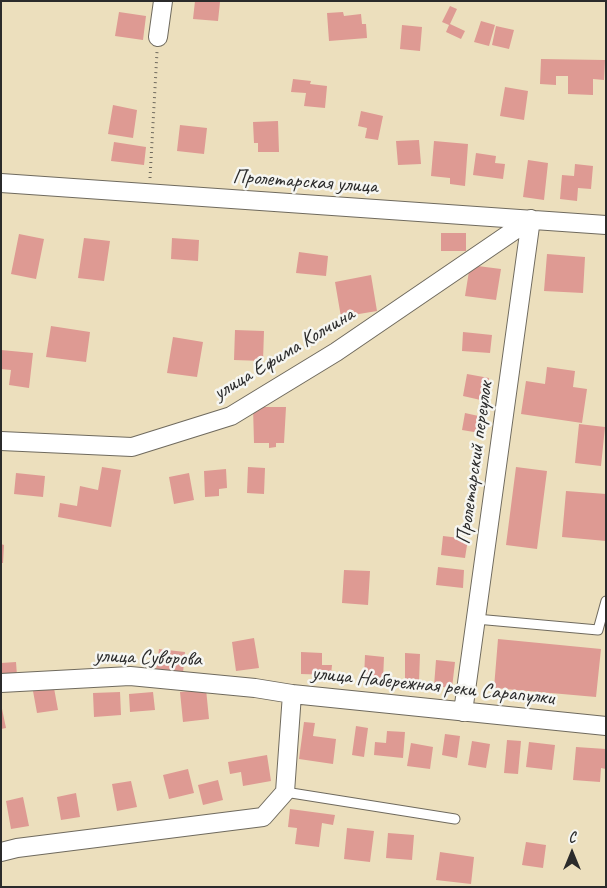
<!DOCTYPE html>
<html>
<head>
<meta charset="utf-8">
<style>
	body { margin:0 }
	#map { position:relative; width:607px; height:888px; overflow:hidden; background:#ecdfbd; font-family:Caveat,sans-serif }
	canvas { display:block }
	.frame { position:absolute; inset:0; border:2px solid #2b2b2b; pointer-events:none }
	.north { position:absolute; left:547px; top:828px; width:50px; height:50px; -webkit-text-stroke:4px #f6f6f2; paint-order:stroke; rotate:0deg; font-size:14px; font-weight:700; line-height:20px; text-align:center; color:#2b2b2b }
	.north::after { content:''; display:block; margin:auto; width:18px; height:22px; background:#2b2b2b; clip-path:polygon(50% 0,100% 100%,50% 72%,0 100%) }
</style>
</head>
<body>
<div id="map">
<canvas width="607" height="888"></canvas>
<div class="frame"></div>
<div class="north">С</div>
</div>
<script>
const c = document.querySelector('canvas').getContext('2d');
c.lineJoin = 'round';
function paint(path, color) {
  c.fillStyle = color;
  c.fill(path, 'evenodd');
}
function strokePath(path, color, width, dash) {
  c.strokeStyle = color;
  c.lineWidth = width;
  c.lineCap = dash ? 'butt' : 'round';
  c.setLineDash(dash || []);
  c.stroke(path);
}
function drawText(font, color, halo, rows, align = 'center') {
  c.font = font + ' Caveat,sans-serif';
  c.lineWidth = 5;
  c.setLineDash([]);
  c.textBaseline = 'middle';
  c.strokeStyle = halo;
  c.fillStyle = color;
  for (const [text, x, y, turn = 0] of rows) {
    c.save();
    c.translate(x, y);
    c.rotate((+turn || 0) * Math.PI / 180);
    c.textAlign = isNaN(turn) ? turn : align;
    if (halo) c.strokeText(text, 0, 0);
    c.fillText(text, 0, 0);
    c.restore();
  }
}
paint(new Path2D(`
	M195 1 220 2 218 21 193 19Z
	M450 6 457 9 450 24 465 31 461 39 446 32 449 25 442 22Z
	M119 12 146 16 143 40 115 36Z
	M343 12 344 16 361 14 362 24H366L367 38 329 41 327 13Z
	M481 21 495 25 489 46 474 42Z
	M402 25 422 27 420 51 400 49Z
	M496 26 514 30 509 49 492 45Z
	M541 59 605 60 604 80 593 79V95L568 94V76H556V85L540 84Z
	M293 79 311 81 310 84 327 86 325 108 304 106 306 93 291 92Z
	M505 87 528 91 524 120 500 116Z
	M113 105 137 110 133 138 108 134Z
	M361 111 383 116 378 140 365 138 367 128 358 126Z
	M278 121 279 152H258V143H254L253 122Z
	M180 125 207 128 204 154 177 151Z
	M419 140 421 164 398 165 396 141Z
	M434 141 468 144 465 186 450 184V178L431 176Z
	M114 142 146 147 144 165 111 161Z
	M476 153 496 156 495 163 505 164 503 179 473 175Z
	M528 160 548 163 544 200 523 197Z
	M575 164 593 166 591 189 578 188 577 201 560 199 562 175 574 176Z
	M441 233H466V251H441Z
	M19 234 44 239 36 279 11 274Z
	M84 238 110 241 104 281 78 278Z
	M172 238 199 240 198 261 171 259Z
	M299 252 328 256 326 276 296 273Z
	M547 254 585 257 583 293 544 291Z
	M470 265 501 269 496 300 465 296Z
	M371 275 377 311 341 317 335 282Z
	M51 326 90 332 86 362 46 357Z
	M235 330 264 331 263 361 234 360Z
	M463 332 492 335 490 353 462 351Z
	M173 337 203 342 197 377 167 373Z
	M1 350 33 353 29 388 9 385 11 370 1 369Z
	M547 367 575 371 573 387 587 389 582 423 521 414 526 381 545 384Z
	M467 374 489 378 485 401 463 396Z
	M253 407H286L284 443H276V447L269 448V443H254Z
	M465 413 483 417 480 433 462 430Z
	M579 424 605 427 601 466 575 463Z
	M102 467 121 470 111 527 58 517 60 503 77 506 80 486 98 490Z
	M248 467 265 468 264 494 247 493Z
	M516 467 547 471 537 549 506 545Z
	M226 469 227 488 219 489V496L205 497 204 471Z
	M16 473 45 476 43 497 14 494Z
	M189 473 194 500 174 504 169 477Z
	M566 491 606 494V541L562 537Z
	M443 536 468 539 465 558 441 555Z
	M1 544 4 545 3 563H1Z
	M438 567 464 570 463 588 436 585Z
	M344 570 370 571 368 605 342 603Z
	M254 638 259 668 236 671 232 642Z
	M498 639 601 649 596 697 494 688Z
	M159 649 185 652 183 673 156 670Z
	M301 652 322 653V665H332L331 675 301 674Z
	M405 653 420 654 419 682H405Z
	M365 655 384 657 383 680 364 679Z
	M436 660 455 662 452 688 434 686Z
	M16 662 17 676 1 678V663Z
	M54 688 58 710 37 713 33 691Z
	M206 689 209 719 183 722 180 692Z
	M120 692 121 715 94 717 93 693Z
	M153 692 155 710 130 712 129 694Z
	M1 704 6 728 1 729Z
	M304 722 315 723 313 736 336 739 333 764 299 759Z
	M356 726 368 728 364 757 352 755Z
	M387 731 405 732 403 758 374 755 375 742 386 743Z
	M445 734 460 736 457 758 442 755Z
	M507 740 521 741 518 774 504 773Z
	M472 741 490 744 486 768 468 765Z
	M529 742 555 745 552 770 526 767Z
	M411 743 433 747 430 769 407 766Z
	M576 747 606 749V769L601 768 600 782 573 780Z
	M267 755 271 781 243 786 241 772 230 774 228 762Z
	M188 769 194 793 169 799 163 775Z
	M218 780 223 800 203 805 198 785Z
	M131 781 137 807 117 811 112 784Z
	M76 793 80 817 61 820 57 797Z
	M23 797 29 826 11 829 6 801Z
	M290 809 335 815 333 825 322 823 319 847 295 844 297 828 288 827Z
	M347 828 374 831 370 862 344 859Z
	M388 833 414 835 412 860 386 858Z
	M526 842 546 845 543 868 522 865Z
	M440 852 474 857 471 884 436 880Z`), '#de9a93');
const lane = new Path2D(`
	M476 619 598 630 606 601
	M285 792 455 819`);
const street = new Path2D(`
	M158 37 163 1
	M1 183 606 225
	M1 441 132 447 231 416 336 352 531 219
	M1 683 130 676 255 688 292 694
	M463 712 531 219
	M1 852 17 848 263 817 285 792 292 694 606 726`);
strokePath(lane, '#6f6a5e', 11);
strokePath(street, '#6f6a5e', 20);
strokePath(new Path2D(`
	M150 178 157 52`), '#6f6a5e', 3, [1, 4]);
strokePath(lane, '#fff', 9);
strokePath(street, '#fff', 18);
drawText('21px', '#2b2b2b', '#f6f6f2', [
	["Пролетарская улица",305,182,4],
	["улица Ефима Колчина",284,354,-31],
	["Пролетарский переулок",475,463,-82],
	["улица Суворова",148,658,2],
	["улица Набережная реки Сарапулки",433,686,6]
]);
</script>
</body>
</html>
